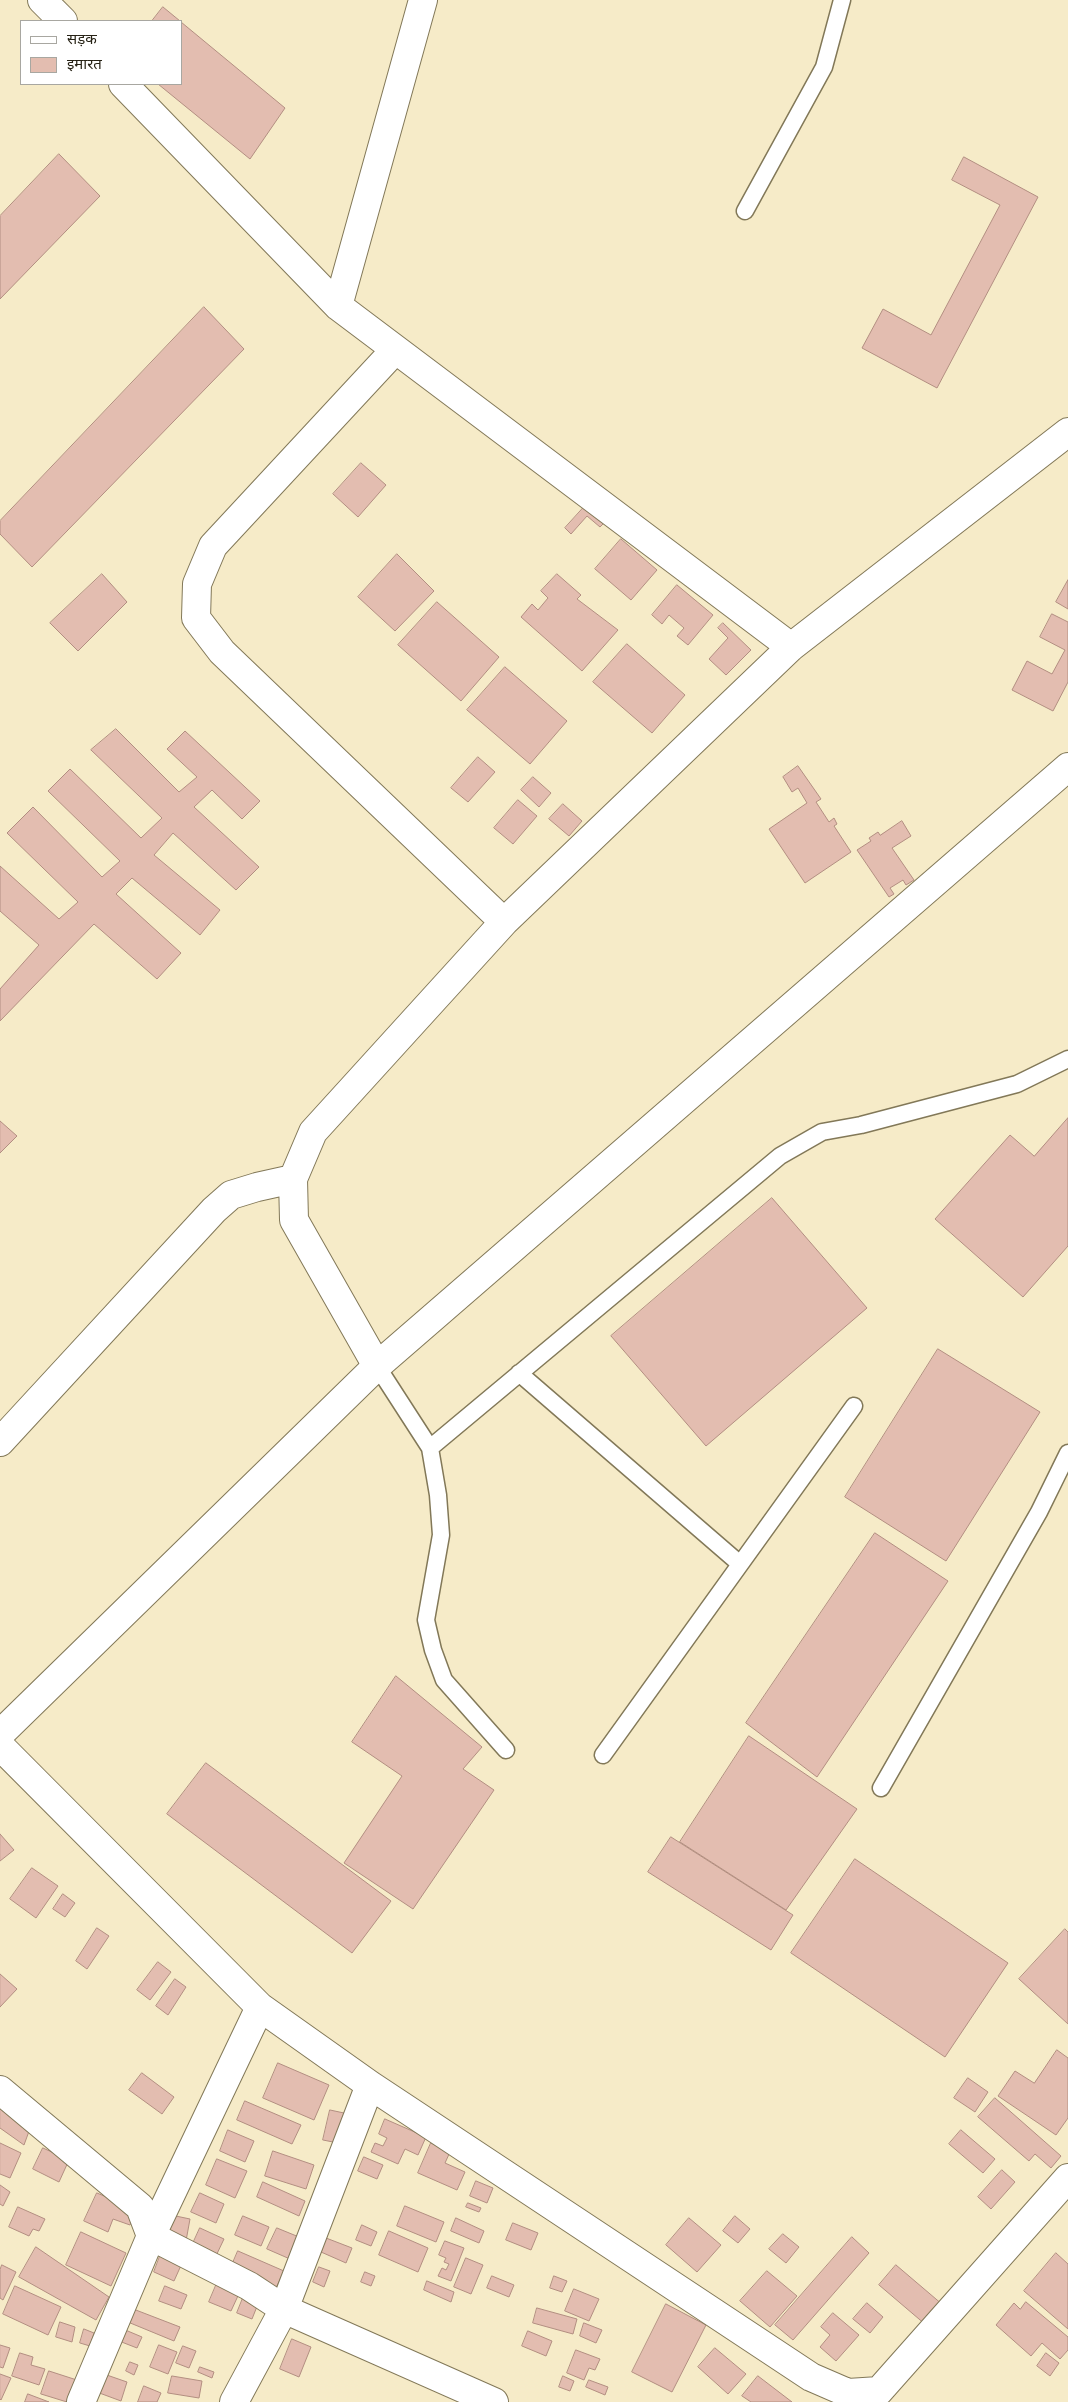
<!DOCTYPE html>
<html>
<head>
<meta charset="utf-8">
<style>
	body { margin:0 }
	#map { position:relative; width:1068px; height:2402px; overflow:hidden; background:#f6ebc8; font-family:Commissioner,"Noto Sans Devanagari",sans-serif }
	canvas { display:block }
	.legend { position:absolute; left:20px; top:20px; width:162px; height:65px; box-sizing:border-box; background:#fff; border:1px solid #a8a7a1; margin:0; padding:6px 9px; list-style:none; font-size:15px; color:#262215 }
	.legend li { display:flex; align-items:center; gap:10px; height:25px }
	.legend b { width:25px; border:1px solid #a8a7a1 }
</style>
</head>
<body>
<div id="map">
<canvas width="1068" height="2402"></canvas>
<ul class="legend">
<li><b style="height:6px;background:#fff"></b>सड़क</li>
<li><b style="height:14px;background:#e3bdb0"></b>इमारत</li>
</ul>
</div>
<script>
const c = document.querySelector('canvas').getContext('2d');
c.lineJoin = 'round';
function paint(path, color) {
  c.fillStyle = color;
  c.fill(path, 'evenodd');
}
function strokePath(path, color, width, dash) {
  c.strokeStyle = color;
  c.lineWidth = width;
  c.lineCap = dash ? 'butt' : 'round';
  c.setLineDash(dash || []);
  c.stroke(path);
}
const building = new Path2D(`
	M163 7 180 21H152Z
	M181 22 285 108 250 159 158 84H181Z
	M59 154 100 196 0 299V216Z
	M964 157 1038 197 937 388 862 348 883 309 931 335 1000 205 952 180Z
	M204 307 244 349 32 567 0 534V521Z
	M361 463 386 485 358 517 333 494Z
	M585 506 604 523 600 527 587 516 571 534 565 528Z
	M621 539 657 570 631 600 595 569Z
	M397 554 434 591 395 631 358 597Z
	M102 574 127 602 78 651 50 623Z
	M557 574 581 595 577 599 618 630 582 671 521 617 532 604 538 610 548 598 541 591Z
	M1068 580V609L1056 602Z
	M677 585 713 615 688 645 677 636 684 628 669 615 662 624 652 615Z
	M437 602 499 657 461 701 398 645Z
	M1052 614 1068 622V682L1053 711 1012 690 1027 661 1052 674 1065 650 1040 637Z
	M723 623 751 650 726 675 709 659 728 638 718 628Z
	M627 644 685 695 652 733 593 682Z
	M505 667 567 721 530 764 467 710Z
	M116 729 179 792 197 777 167 749 185 731 260 801 242 819 212 790 194 807 259 867 236 890 173 833 154 855 220 910 200 935 132 878 116 894 181 953 157 979 94 924 0 1021V989L39 945 0 911V866L59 919 78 902 7 833 33 807 102 877 120 861 48 791 70 769 141 838 162 818 91 750Z
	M478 757 495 772 468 802 451 788Z
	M798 766 821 799 816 802 829 822 834 818 837 824 834 826 851 852 805 883 769 829 807 803 798 788 792 792 783 777Z
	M533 777 551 793 539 807 521 790Z
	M518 800 537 816 513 844 494 828Z
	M563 804 582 821 569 836 549 819Z
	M902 821 911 836 892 848 914 880 906 885 903 880 890 888 894 894 889 897 857 850 871 841 869 838 878 832 880 835Z
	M1068 1118V1246L1023 1297 935 1219 1010 1135 1034 1156Z
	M0 1121 17 1136 0 1153Z
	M772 1198 867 1308 706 1446 611 1336Z
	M938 1349 1040 1412 946 1561 845 1497Z
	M875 1533 948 1581 817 1777 746 1723Z
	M396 1676 482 1747 463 1769 494 1790 413 1909 344 1863 402 1776 352 1742Z
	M749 1736 857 1809 786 1910 680 1842Z
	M206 1763 391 1901 352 1953 167 1814Z
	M0 1834 14 1850 0 1861Z
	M671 1837 793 1915 771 1950 648 1872Z
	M855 1859 1008 1963 945 2057 791 1953Z
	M32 1868 58 1886 36 1918 10 1899Z
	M63 1894 75 1903 65 1917 53 1909Z
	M97 1928 109 1936 87 1969 76 1961Z
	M1065 1929 1068 1932V2024L1019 1979Z
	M158 1962 171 1972 150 2000 137 1990Z
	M0 1974 17 1989 0 2007Z
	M175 1979 186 1987 168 2015 156 2006Z
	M1057 2050 1068 2058V2118L1056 2135 998 2096 1015 2071 1034 2083Z
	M278 2063 329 2085 314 2120 263 2098Z
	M142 2073 174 2097 162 2114 129 2090Z
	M968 2078 988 2092 975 2112 954 2098Z
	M995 2098 1061 2156 1051 2168 1035 2154 1029 2161 978 2117Z
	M245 2101 301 2125 292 2144 237 2120Z
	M0 2107 32 2123 24 2145 0 2128Z
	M330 2110 344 2113 338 2143 323 2140Z
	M385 2119 426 2137 418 2155 405 2149 398 2164 371 2152 375 2143 383 2146 387 2138 379 2134Z
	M228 2130 254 2141 245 2162 220 2151Z
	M961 2130 995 2159 983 2173 949 2144Z
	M0 2143 21 2153 10 2178 0 2174Z
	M431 2143 450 2152 445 2163 465 2172 457 2190 418 2173Z
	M43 2148 69 2160 59 2182 33 2169Z
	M273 2151 314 2165 306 2189 265 2176Z
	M364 2157 383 2165 377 2179 358 2171Z
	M217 2159 247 2171 235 2198 206 2185Z
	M1002 2170 1015 2182 991 2209 978 2197Z
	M476 2181 493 2188 487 2203 470 2196Z
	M263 2182 305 2201 299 2216 257 2197Z
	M0 2185 10 2192 3 2206 0 2204Z
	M97 2193 137 2210 130 2225 113 2219 108 2232 84 2221Z
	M200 2193 224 2204 216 2223 191 2212Z
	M468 2203 481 2208 479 2212 466 2207Z
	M405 2206 444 2222 436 2242 397 2226Z
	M18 2207 45 2219 39 2231 33 2229 29 2236 9 2227Z
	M171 2215 190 2219 186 2241 166 2237Z
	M243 2216 269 2227 261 2246 235 2235Z
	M735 2216 750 2229 738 2243 723 2231Z
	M456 2218 484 2231 479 2243 451 2231Z
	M689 2218 721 2245 697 2272 666 2245Z
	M513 2223 538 2233 531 2250 506 2240Z
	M362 2225 377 2232 371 2246 356 2240Z
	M200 2228 224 2239 214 2260 190 2250Z
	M277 2228 299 2237 290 2259 267 2249Z
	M389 2231 428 2248 418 2272 379 2255Z
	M81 2232 126 2253 111 2286 66 2265Z
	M783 2234 799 2247 786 2263 769 2249Z
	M852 2237 869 2253 793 2340 775 2325Z
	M326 2238 352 2248 346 2263 321 2252Z
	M445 2241 464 2248 451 2281 438 2276 442 2268 446 2270 449 2264 444 2262 446 2258 439 2255Z
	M36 2247 109 2297 96 2320 19 2277Z
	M162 2251 183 2261 174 2281 154 2272Z
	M238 2251 284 2271 274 2292 229 2272Z
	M1056 2253 1068 2264V2329L1024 2291Z
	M466 2258 483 2265 471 2294 454 2287Z
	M2 2265 16 2272 3 2300 0 2298V2270Z
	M896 2265 943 2305 926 2325 879 2285Z
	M319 2267 330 2271 324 2287 313 2282Z
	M767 2271 797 2296 770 2327 740 2301Z
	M365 2272 375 2276 371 2286 361 2282Z
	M220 2276 243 2285 231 2311 209 2302Z
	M492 2276 514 2285 509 2297 487 2288Z
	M554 2276 567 2281 562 2292 550 2288Z
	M427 2281 454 2292 451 2302 424 2290Z
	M15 2286 61 2307 48 2335 3 2314Z
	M165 2286 187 2295 181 2309 159 2301Z
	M574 2289 599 2299 589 2321 565 2311Z
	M245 2293 260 2299 252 2319 237 2313Z
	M1026 2302 1068 2337V2350L1060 2359 1042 2343 1031 2356 996 2325 1014 2303 1020 2309Z
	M867 2303 883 2317 870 2333 853 2319Z
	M666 2304 706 2325 672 2392 632 2372Z
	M128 2307 180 2327 174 2341 123 2320Z
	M537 2308 577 2319 573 2334 533 2323Z
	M833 2313 859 2335 836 2361 820 2347 830 2335 821 2327Z
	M60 2322 75 2327 72 2342 56 2337Z
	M584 2323 602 2330 596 2343 580 2336Z
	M84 2329 94 2333 90 2346 80 2343Z
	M123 2329 142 2337 137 2348 119 2341Z
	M528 2331 552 2341 546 2356 522 2346Z
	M292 2339 311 2347 299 2377 280 2369Z
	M0 2345 10 2348 3 2368 0 2367Z
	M159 2345 177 2352 168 2374 150 2367Z
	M183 2346 196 2351 189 2368 176 2363Z
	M715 2348 746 2374 728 2394 698 2367Z
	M576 2350 600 2359 595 2370 589 2368 584 2380 567 2373Z
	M20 2353 33 2357 31 2365 45 2369 39 2385 12 2376Z
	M1046 2353 1059 2363 1050 2376 1037 2366Z
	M130 2362 138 2365 134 2375 126 2371Z
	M200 2367 214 2372 212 2378 198 2372Z
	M49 2371 83 2382 79 2394 70 2391 67 2402 41 2394Z
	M101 2373 127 2382 121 2401 94 2391Z
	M0 2374 11 2378 1 2400 0 2399Z
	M172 2376 202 2381 199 2398 168 2393Z
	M563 2376 574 2381 570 2391 559 2387Z
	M758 2376 792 2402H751L742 2396Z
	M589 2380 608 2387 605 2395 586 2387Z
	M144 2386 161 2393 157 2402H138Z
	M28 2394 49 2402H25Z`);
paint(building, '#e3bdb0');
strokePath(building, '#b28e81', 1);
const lane = new Path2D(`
	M745 211 824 67 842 0
	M377 1366 430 1448 438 1495 441 1535 426 1620 433 1650 444 1680 506 1750
	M519 1373 740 1564
	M430 1448 780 1156 822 1132 861 1125 1017 1084 1068 1059
	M603 1755 854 1406
	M881 1788 1039 1512 1068 1453`);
const street = new Path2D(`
	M42 0 63 21
	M123 84 338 306 791 647
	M338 306 423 0
	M395 350 213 546 197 584 196 618 222 652 504 922
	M377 1366 294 1220 293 1179 313 1132 504 922 791 647 1068 432
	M0 1442 214 1210 231 1195 257 1187 293 1179
	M0 1746 260 2007 370 2085 811 2377 848 2393 879 2391 1068 2178
	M0 2090 140 2207 151 2236 249 2286 284 2309 494 2402
	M81 2402 151 2236 260 2007
	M234 2402 284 2309 370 2085`);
const secondary = new Path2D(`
	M0 1734 377 1366 1068 767`);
strokePath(lane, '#827858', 19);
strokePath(street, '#827858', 30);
strokePath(secondary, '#827858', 30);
strokePath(lane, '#fff', 16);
strokePath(street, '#fff', 28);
strokePath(secondary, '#fff', 28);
</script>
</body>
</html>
